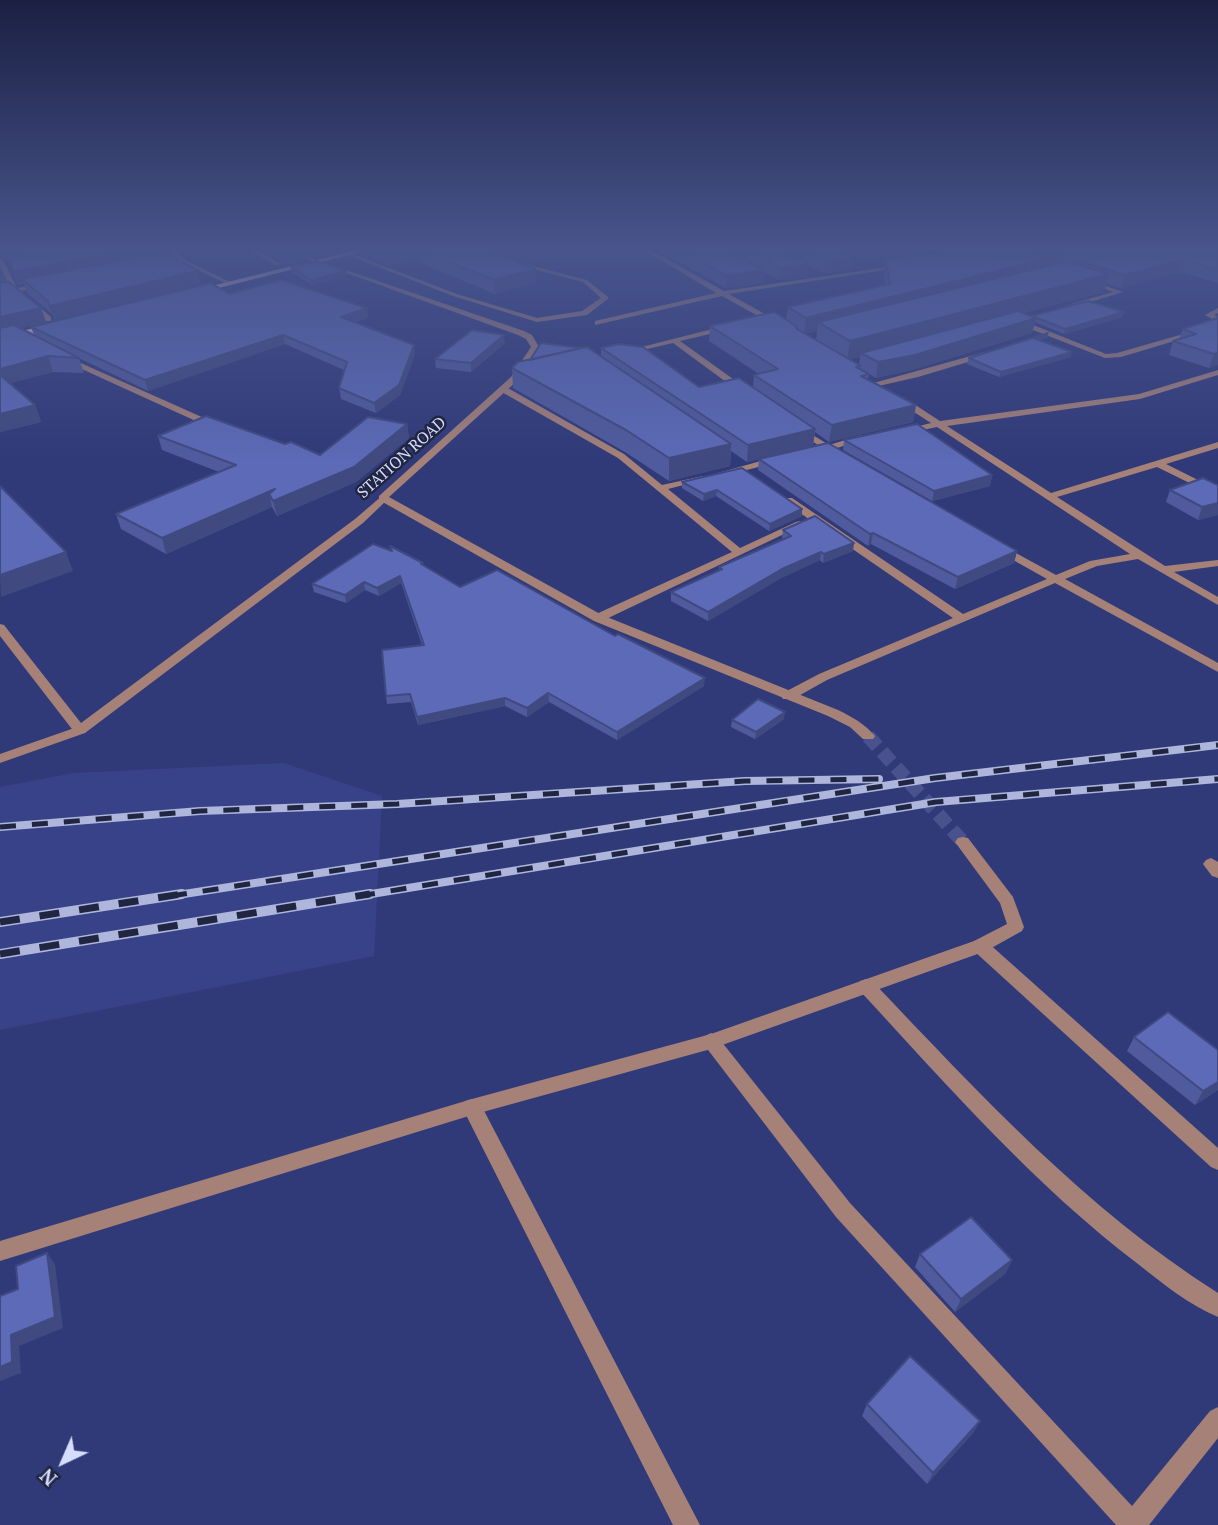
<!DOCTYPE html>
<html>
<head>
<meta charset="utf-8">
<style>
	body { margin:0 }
	#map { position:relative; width:1218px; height:1525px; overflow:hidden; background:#313a79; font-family:"PT Serif",serif }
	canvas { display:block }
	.north { position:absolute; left:28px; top:1427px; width:70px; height:70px; -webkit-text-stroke:5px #202642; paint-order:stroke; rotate:224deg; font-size:19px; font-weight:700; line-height:28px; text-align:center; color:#d6ddfc }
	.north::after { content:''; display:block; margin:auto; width:24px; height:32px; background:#d6ddfc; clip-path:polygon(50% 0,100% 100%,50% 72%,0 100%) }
</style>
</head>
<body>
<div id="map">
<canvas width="1218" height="1525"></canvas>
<div class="north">N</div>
</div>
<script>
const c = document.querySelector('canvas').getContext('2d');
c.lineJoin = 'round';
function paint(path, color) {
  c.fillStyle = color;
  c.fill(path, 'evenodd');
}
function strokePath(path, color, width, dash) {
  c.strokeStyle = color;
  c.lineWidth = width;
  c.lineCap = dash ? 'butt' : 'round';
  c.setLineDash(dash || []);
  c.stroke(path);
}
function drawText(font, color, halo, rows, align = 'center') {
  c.font = font + ' "PT Serif",serif';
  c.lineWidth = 5;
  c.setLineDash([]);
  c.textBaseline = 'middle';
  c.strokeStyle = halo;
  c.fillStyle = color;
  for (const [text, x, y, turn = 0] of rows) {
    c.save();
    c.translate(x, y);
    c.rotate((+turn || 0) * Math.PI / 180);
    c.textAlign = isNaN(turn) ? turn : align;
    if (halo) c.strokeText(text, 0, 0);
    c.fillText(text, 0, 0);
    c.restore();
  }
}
paint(new Path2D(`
	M284 763 382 796 374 956 0 1030V787L74 773Z`), '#384288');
strokePath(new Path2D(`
	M868 736 963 842`), '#4a528d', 14, [14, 7]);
paint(new Path2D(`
	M80 726 85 727 87 730 85 733 0 763V754Z`), '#a68178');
paint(new Path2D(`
	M247 249H254L281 264 276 265Z
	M475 249H482L502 258 587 280 609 298 587 315 537 322 453 296 345 254 350 253 457 294 537 318 582 311 601 298 583 282 498 260Z
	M642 249H649L724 291 901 265 904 267 729 294 781 323 782 325 778 327 722 296 595 325V321L716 293Z
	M0 258 3 260 17 288 45 284V286L21 291 51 317V321H45L14 293 0 295V291L11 289 0 267Z
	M1086 280H1090L1123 292 1071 308V304L1113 292 1086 282Z
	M1218 308V313L1214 315 1218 317V322L1205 315Z
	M1018 319 1106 354 1117 353 1218 324V328L1121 357 1105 358 1015 323 1014 321Z
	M728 325 732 327 731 329 680 341 747 389V393H741L673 343 626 354 622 352Z
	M985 352H988V356L918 377 874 387 870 384Z
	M65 356 204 418 205 420 198 422 62 360V356Z
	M1218 370V375L1140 399 947 426 1051 493 1218 442V448L1166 464 1218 490V497L1157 467 1057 497 1165 566 1218 560V566L1174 572 1218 597V605L1138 559 1097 566 1065 579 1218 663V672L1055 583 827 680 793 699H783L781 696 783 693 819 674 953 618 784 502V498H792L963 614 1047 579 997 551V547H1005L1056 575 1090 561 1130 554 937 427 903 434V430L931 423 897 401V397H903L940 421 1139 394Z
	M500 387H506L624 454 662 485 703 476V480L668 489 740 548 796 522 800 521 805 524 602 621H594V615L732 552 618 458 500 391Z
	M798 426 829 445 862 435 867 438 828 451 795 431 793 429Z
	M775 457 778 458V462L723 476 718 473Z
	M383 495 387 496V500L363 523 85 733H75L0 636V624L4 625 81 723 355 519Z
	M1211 858 1218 862V878L1212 876 1203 864 1206 860Z
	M980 940 986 941 1218 1148V1170L1211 1167 974 951 972 946 974 941Z
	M866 979 872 981C981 1095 1084 1208 1218 1293V1317C1189 1305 1162 1283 1138 1264 1034 1185 948 1086 860 991L857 986 860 981Z
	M711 1033 717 1036 850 1203 1132 1506 1210 1411 1218 1407V1438L1149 1525H1116L836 1217 705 1046 702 1041 705 1036Z
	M472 1099 479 1101 700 1525H673L465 1113 462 1107 465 1101Z`), '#a68178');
paint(new Path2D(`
	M167 249H173L183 259 232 283 227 284 179 261Z
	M305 256 524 331 532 335 539 347 517 381 389 497 602 615 838 710C852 717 864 723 875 736L873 739H863L850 727 828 716 594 621 379 500V496L511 377 531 347 526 339 518 335 305 258Z
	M963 837 968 838 1013 897 1024 927 1022 931 986 951 711 1049 472 1115 0 1261V1241L472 1099 711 1034 974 941 1007 924 1000 903 955 842 958 838Z`), '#a68178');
paint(new Path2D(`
	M361 249H373L195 294 191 291Z
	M56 323 61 326 59 328 0 342V336Z`), '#f5c8bd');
const railFar1 = new Path2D(`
	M0 827 200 811 397 804 745 781 879 779
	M171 896 935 778 1218 745
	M359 896 936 802 1218 779`);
const rail = new Path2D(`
	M0 922 182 894
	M0 954 370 894`);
strokePath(railFar1, '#aeb6dc', 8);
strokePath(rail, '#aeb6dc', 10);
strokePath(railFar1, '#202642', 5, [16]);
strokePath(rail, '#202642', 7, [20]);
paint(new Path2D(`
	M0 249H166V252L54 320 52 314 27 293 24 284 18 285 7 258 0 257Z
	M258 249H352L316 257 303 254 304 260 283 265 282 262Z
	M361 249H483L536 269V283L495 294 413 260 390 266 361 255Z
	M656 249H834L852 270 824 273 808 266 807 277 779 280 764 272 763 283 726 288Z
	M964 249H1218V283L1180 272 1121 288 1106 283 1104 292 1023 313 1032 317V316L1123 317 1064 334 1035 322 1032 333 912 370 876 378 869 374 868 379 916 405 913 422 829 442 815 432 813 446 747 462 731 451 730 466 669 481 625 452 513 388 512 368 591 350H594V352L601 356V348L699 387 753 388 754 375 759 374 709 341 710 326 786 320 788 307 885 285 884 275 886 260ZM817 331 816 340 805 334ZM860 357 859 364 850 359Z
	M291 267 346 271 347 276 312 285 292 272Z
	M5 282 41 308 46 322 20 328 34 335 31 327 229 294 368 318 355 322 415 354 400 395 376 413 341 399 339 388 344 370 285 344 148 391 66 352 79 358 84 373 53 372 10 383 35 405 41 422 0 432Z
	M1218 318V365L1209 368 1169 355 1173 341 1179 339 1183 329Z
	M1048 333 1047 338 1039 340 1071 357 999 377 967 364 969 358Z
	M505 343 471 372 436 368 435 359Z
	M407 424 409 438 356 482 277 516 272 507 166 554 121 529 116 514 219 472 162 450 158 436 285 444 320 455Z
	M844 440 992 475 990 486 932 501 843 450Z
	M759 459 1017 551 1014 563 955 589 871 544 868 546 758 470Z
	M682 482 802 509V516L769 531 716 496 703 501 682 488Z
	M1218 485V515L1198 520 1166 502 1170 490Z
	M783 530 853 551 823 563 820 560 781 578 708 621 671 601V592L719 570V567L782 539Z
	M390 546 460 587 704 686 617 740 549 702 527 717 505 706 418 725 411 702 387 704 386 696 422 645 401 583 379 596 365 590 346 603 314 592 312 584 391 551Z
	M784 719 755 739 731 727 732 720Z
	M1134 1037 1218 1050V1090L1195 1105 1127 1051Z
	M920 1254 1012 1260 1005 1274 955 1312 915 1267Z
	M867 1404 980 1421 973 1433 927 1484 862 1416Z`), '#4f5b9d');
paint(new Path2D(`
	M2 249H81L6 254 7 258H5Z
	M143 249H166V252L22 279 24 284 18 285 14 271Z
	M295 249H303L304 260 283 265 281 252Z
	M315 249H352L316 257Z
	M404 249H412L413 260 390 266 388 252Z
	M853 258 852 270 824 273 826 261Z
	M1050 258 1047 273 818 322 817 331 804 334 806 318Z
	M1184 260 1180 272 1121 288 1125 275Z
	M809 264 807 277 779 280 781 268Z
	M536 269V283L495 294 494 280Z
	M764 270 763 283 726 288 727 276Z
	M198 271 201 285 54 320 49 306Z
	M346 271 347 276 312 285 311 280Z
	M3 273 7 287 0 289V274Z
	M1109 274 1104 292 866 355 861 353 860 357 847 360 850 341Z
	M41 308 46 322 0 333V317Z
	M367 308 368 318 343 326 341 317Z
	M1124 312 1123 317 1064 334 1065 329Z
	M1036 318 1032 333 912 370 876 378 878 362Z
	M1048 333 1047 338 1032 343 1033 338Z
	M283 335 285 344 148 391 145 380Z
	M504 335 505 343 471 372V363Z
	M414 345 415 354 400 395 376 413 374 403Z
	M1072 352 1071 357 999 377 1001 372Z
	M1218 353V365L1209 368 1214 354Z
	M48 356 53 372 0 386V369Z
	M35 405 41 422 0 432V414Z
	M916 405 913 422 829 442 832 425Z
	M407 424 409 438 356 482 277 516 273 501 269 494 272 507 166 554 162 538Z
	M815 429 813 446 747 462 748 445Z
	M731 444 730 466 669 481V458Z
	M992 475 990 486 932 501 934 491Z
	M717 490 716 496 703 501 704 494Z
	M1218 503V515L1198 520 1202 507Z
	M802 509V516L769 531 770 524Z
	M873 533 871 544 868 546 870 534Z
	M854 543 853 551 823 563 824 554Z
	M1017 551 1014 563 955 589 958 577Z
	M66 552 73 571 1 597 0 575Z
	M821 552 820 560 781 578 708 621V612L782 569Z
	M400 576 401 583 379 596 377 588Z
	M364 582 365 590 346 603 345 595Z
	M705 678 704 686 617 740V732Z
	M548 693 549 702 527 717V708Z
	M505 698V706L418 725 417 717Z
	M785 712 784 719 755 739 756 732Z
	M1218 1082V1090L1195 1105 1203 1091Z
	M47 1253 55 1264 63 1328 19 1346 21 1373 0 1381V1367L11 1335Z
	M1012 1260 1005 1274 955 1312 961 1299Z
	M980 1421 973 1433 927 1484 933 1473Z`), '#404a80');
const building = new Path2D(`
	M42 249H143L14 271 6 254Z
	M280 249H295L281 252Z
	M378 249H404L388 252Z
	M416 249H483L536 269 494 280Z
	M678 249H724L764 270 727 276Z
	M743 249H777L809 264 781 268Z
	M798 249H834L853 258 826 261Z
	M964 249H1022L1050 258 806 318 788 307 890 284 886 260Z
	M1040 249H1218V270L1184 260 1125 275Z
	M167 252 198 271 49 306 48 301 22 279Z
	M317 261 346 271 311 280 291 267Z
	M1067 261 1109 274 850 341 818 322Z
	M281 280 367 308 341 317 414 345 399 385 374 403 339 388 347 362 283 335 145 380 31 327 211 283 229 294Z
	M9 282 41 308 0 317V283Z
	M1088 301 1124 312 1065 329 1032 316Z
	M1018 311 1036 318 915 355 878 362 861 353Z
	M774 312 796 326 797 329 861 366 856 367 869 374 861 376 916 405 832 425 754 375 778 369 710 326Z
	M1218 318V353L1214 354 1173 341 1196 334 1183 329Z
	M14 325 79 358 48 356 0 369V328Z
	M472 330 504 335 471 363 435 359Z
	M1048 333 1033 338 1072 352 1001 372 969 358Z
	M541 343 581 348 530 360Z
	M619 344 643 347 699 387 739 378 815 429 748 445 601 348Z
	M587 347 731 444 669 458 626 430 512 368 518 362Z
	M0 375 35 405 0 414Z
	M206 416 285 444 291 442 320 455 368 417 407 424 354 467 273 501 269 494 275 489 162 538 116 514 236 465 158 436Z
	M917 424 992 475 934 491 844 440Z
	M828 443 1017 551 958 577 873 533 870 534 759 459Z
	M742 468 802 509 770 524 717 490 704 494 682 482Z
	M1203 478 1218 485V503L1202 507 1170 490Z
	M0 486 66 552 0 575Z
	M815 516 854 543 824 554 821 552 782 569 708 612 671 592 722 569 719 567 791 536 783 530Z
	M373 544 392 551 390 546 423 563 421 564 460 587 497 570 615 636 618 634 705 678 617 732 548 693 527 708 505 698 417 717 410 694 386 696 382 650 424 645 400 576 377 588 364 582 345 595 312 584Z
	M758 699 785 712 756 732 732 720Z
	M1168 1012 1218 1050V1082L1203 1091 1134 1037Z
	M971 1217 1012 1260 961 1299 920 1254Z
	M47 1253 55 1317 11 1335 12 1362 0 1367V1296L18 1289 16 1266Z
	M910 1356 980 1421 933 1473 867 1404Z`);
paint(building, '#5c6ab7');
strokePath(building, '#404a80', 2);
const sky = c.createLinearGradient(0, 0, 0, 462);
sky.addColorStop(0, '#1b2043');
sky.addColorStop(0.54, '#48558c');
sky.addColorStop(1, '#48558c00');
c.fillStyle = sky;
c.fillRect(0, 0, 1218, 462);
drawText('16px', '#d6ddfc', '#202642', [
	["STATION ROAD",402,458,-42]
]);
</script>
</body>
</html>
